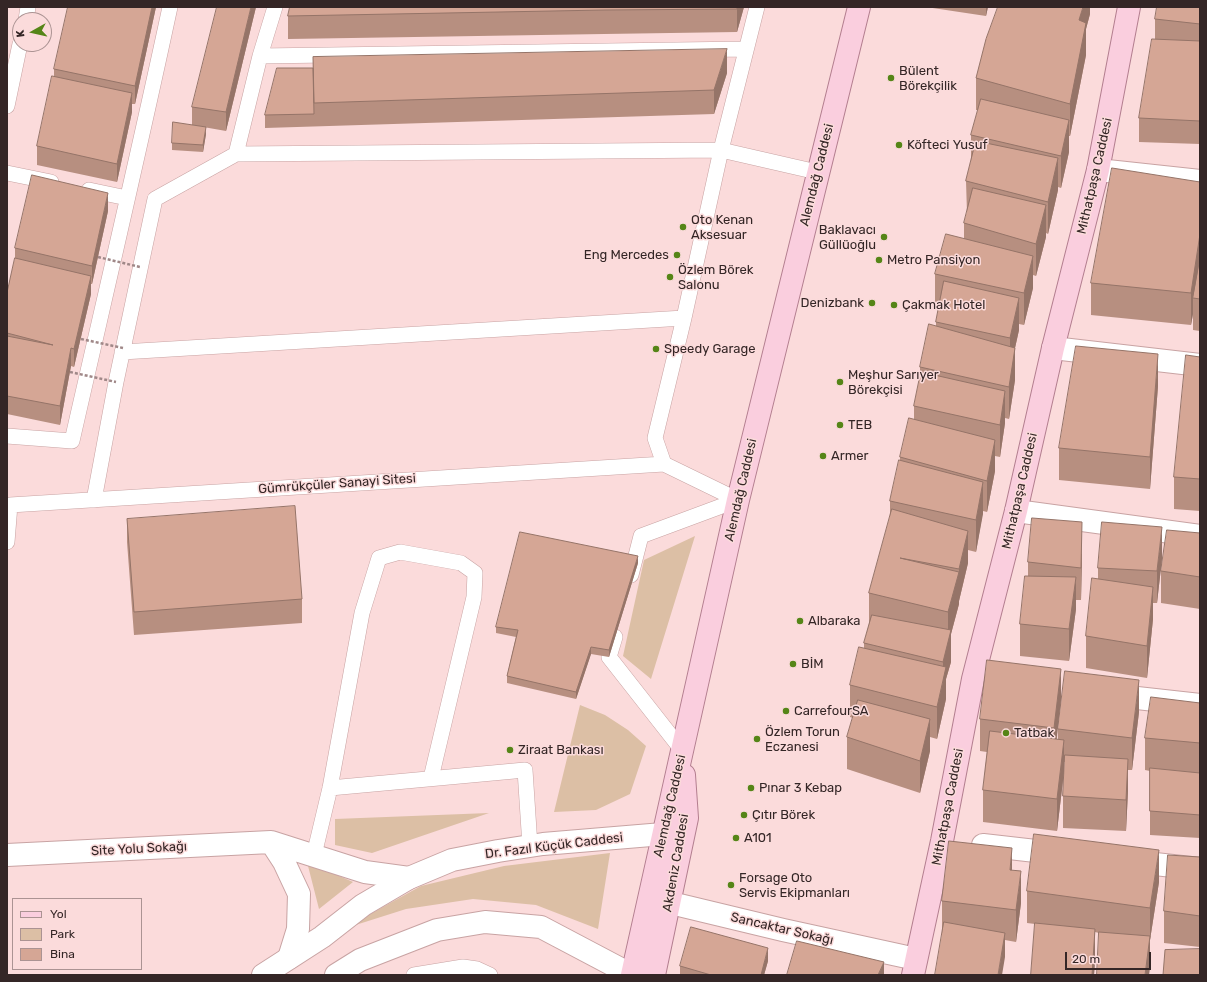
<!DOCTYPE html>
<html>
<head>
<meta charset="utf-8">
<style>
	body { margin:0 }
	#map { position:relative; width:1207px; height:982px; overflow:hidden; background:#fbdbdb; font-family:Rubik,sans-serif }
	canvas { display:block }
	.frame { position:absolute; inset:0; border:8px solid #342626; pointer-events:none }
	.legend { position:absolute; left:12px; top:898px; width:130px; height:72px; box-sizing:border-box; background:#fbdbdb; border:1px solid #ab9393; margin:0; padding:5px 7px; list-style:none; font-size:12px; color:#342626 }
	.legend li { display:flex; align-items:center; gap:8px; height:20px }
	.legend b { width:20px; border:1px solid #ab9393 }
	.north { position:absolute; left:12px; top:12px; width:40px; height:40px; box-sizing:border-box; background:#fbdbdb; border:1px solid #ab9393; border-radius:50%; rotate:262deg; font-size:11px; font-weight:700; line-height:16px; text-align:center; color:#342626 }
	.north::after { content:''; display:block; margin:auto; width:14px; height:18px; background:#558517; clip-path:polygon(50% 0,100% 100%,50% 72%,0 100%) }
	.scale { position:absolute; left:1065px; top:952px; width:86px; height:18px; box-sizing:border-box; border:2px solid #342626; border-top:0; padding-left:5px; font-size:12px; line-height:14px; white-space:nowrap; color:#342626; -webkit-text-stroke:3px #fbdbdb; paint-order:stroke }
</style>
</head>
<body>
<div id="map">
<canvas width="1207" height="982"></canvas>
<div class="frame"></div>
<ul class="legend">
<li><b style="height:5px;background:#facede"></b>Yol</li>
<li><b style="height:11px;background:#dcbfa5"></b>Park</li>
<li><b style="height:11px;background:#d5a695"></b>Bina</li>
</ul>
<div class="north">K</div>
<div class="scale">20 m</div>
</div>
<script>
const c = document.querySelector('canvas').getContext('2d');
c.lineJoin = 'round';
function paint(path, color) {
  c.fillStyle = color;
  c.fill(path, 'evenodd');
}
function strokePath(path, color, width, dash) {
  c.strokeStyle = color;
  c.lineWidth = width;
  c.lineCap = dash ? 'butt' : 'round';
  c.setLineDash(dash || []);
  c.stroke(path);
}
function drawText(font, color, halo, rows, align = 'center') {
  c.font = font + ' Rubik,sans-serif';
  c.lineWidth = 3;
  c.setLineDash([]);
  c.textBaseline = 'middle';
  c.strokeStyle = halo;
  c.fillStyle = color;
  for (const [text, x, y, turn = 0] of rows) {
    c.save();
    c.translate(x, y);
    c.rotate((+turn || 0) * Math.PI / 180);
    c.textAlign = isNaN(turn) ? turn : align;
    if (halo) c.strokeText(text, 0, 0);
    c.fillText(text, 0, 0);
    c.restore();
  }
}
paint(new Path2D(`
	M695 536 651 679 623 656 644 560Z
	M580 705 605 715 628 730 646 746 630 794 596 810 554 812Z
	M489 813 372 853 335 845V819Z
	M610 853 598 929 536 905 473 899 406 909 343 929 421 886 504 866Z
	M307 862 353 882 319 909Z`), '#dcbfa5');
const lane = new Path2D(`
	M26 20 28 7
	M260 56 746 49
	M7 106 20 44
	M236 154 260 56 275 7
	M7 173 51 182
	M89 190 127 198
	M122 352 684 318
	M7 436 72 441C105 296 139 152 170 7
	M94 500 116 382 155 199 236 154 721 150 817 172
	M738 500 664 464 655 438 684 318 721 150 757 7
	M10 505 664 464
	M7 542 10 505
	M631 575 641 536 738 500
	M615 637 609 657 682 750
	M330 788 525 770 530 846
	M314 855 330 788 362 613 379 558 400 552 461 563 475 573 474 597 431 778
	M414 975 463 967 477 969 490 975`);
const street = new Path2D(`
	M1053 348 1200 365
	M1016 511 1200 536
	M1110 695 1200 705
	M271 842 284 862 299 894 298 929 289 958
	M983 845 1062 854
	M7 855 271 842 365 872 409 878
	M1128 861 1200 869
	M650 898 783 930 916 959`);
const secondary = new Path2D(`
	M1098 170 1200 181
	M263 975 322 937 363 905 409 878 452 860 498 851 543 844 663 834
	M336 975 360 960 437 930 485 922 541 927 632 975`);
const primary = new Path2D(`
	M632 975 738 500 859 7
	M654 975 687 818 684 775
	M913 975 942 841 973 679 1016 511 1053 348 1098 170 1129 7`);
strokePath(lane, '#c8a3a3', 16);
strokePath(street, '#c8a3a3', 24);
strokePath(secondary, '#c8a3a3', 24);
strokePath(primary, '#b37e8f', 24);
strokePath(lane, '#fff', 15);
strokePath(street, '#fff', 22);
strokePath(secondary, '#fff', 22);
strokePath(primary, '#facede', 22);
strokePath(new Path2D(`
	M98 257 140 267
	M81 339 123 348
	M70 372 116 382`), '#a08888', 2.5, [3, 2]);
paint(new Path2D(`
	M156 7 135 104H132V112L117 182 37 165V146L54 76V69Z
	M256 7 226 131 192 125V107Z
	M290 7H744L737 32 604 34 288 39V16Z
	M926 7H988L986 16Z
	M1090 7V14L1086 29V55L1070 136H1069V152L1061 188 1058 187V190L1048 234 1046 233V237L1036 276 1033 275V288L1024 325 1019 324V330L1015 348V380L1009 419 1005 418V423L1000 457 995 456V471L987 512 983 511 976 552 968 550V563L959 601V604L951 634V662L946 679V699L937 739 930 737V751L920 793 847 769V737L853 718 850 717V685L864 648V643L869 624V593L890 517V501L900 460V457L914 419V406L920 378V367L936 326V322L939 307 935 306V274L964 238V223L967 213 966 181 971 161V135L978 110H976V78Z
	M1200 7V144L1139 142V118L1155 39V19Z
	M313 57 727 73 714 114 265 128V115L313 68Z
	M206 134 203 152 172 150V143Z
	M1200 182V331L1193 330V314L1191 325 1091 315V283Z
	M108 211 92 284H91V294L74 367 71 366 60 425 7 414V293L15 259V248Z
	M1200 357V511L1174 509V477Z
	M1158 386 1150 489 1059 480V448Z
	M127 519 302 599V623L134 635 127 542Z
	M1200 533V609L1161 603V571Z
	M1082 554 1081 600H1076V609L1069 661 1020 656V624L1028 576V562Z
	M1162 559 1157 603H1153V619L1147 678 1086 668V636L1098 579V568Z
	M638 563 609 657 591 654 576 699 507 683V676L516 637 496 633V627Z
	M1061 669 1057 739H1058V729L1139 712 1132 770H1128V791L1126 831 1063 828V796L1065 762H1064V772L1057 831 983 822V790L987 752 980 751V719Z
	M1200 703V838L1150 835V771L1145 770V738Z
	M1200 857V947L1164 943V911Z
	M1012 870 1021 903 1016 942 1005 940V957L942 933V901Z
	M1159 882 1150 940V968L1099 933 1095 932V961L1094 975H1031L1035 924 1027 923V891Z
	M768 961 764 975H680V966Z`), '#b78f80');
paint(new Path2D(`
	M152 7H156L135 104V86Z
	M251 7H256L226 131V112Z
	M737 7H744L737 32Z
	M986 7H988L986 16Z
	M1083 7H1090V14L1086 29V55L1070 136V104L1079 20Z
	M727 49V73L714 114V90Z
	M132 93V112L117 182V164Z
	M1069 120V152L1061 188V156Z
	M206 127V134L203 152V145Z
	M1058 158V190L1048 234V202Z
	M108 193V211L92 284V266Z
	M1046 205V237L1036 276V244Z
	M1200 234V266L1193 298V314L1191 325V293Z
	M1033 256V288L1024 325V293Z
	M91 276V294L74 367V349Z
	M1019 298V330L1015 348V380L1009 419V387L1010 370V338Z
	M71 348V366L60 425V406Z
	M1158 354V386L1150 489V457Z
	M1005 391V423L1000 457V425Z
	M995 440V471L987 512V481Z
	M983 482V514L976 552V520Z
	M1082 522V554L1081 600V568Z
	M1162 527V559L1157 603V571Z
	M968 531V563L959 601V569Z
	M638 556V563L609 657V650Z
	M959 572V604L951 634V662L946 679V699L937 739V707L943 682V662L948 641V612Z
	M1076 577V609L1069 661V629Z
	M1153 587V619L1147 678V646Z
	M591 647V654L576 699V692Z
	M1061 669V701L1054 760V728Z
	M1139 680V712L1132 770V738Z
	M930 719V751L920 793V761Z
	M1064 740V772L1057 831V799Z
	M1128 759V791L1126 831V800Z
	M1012 848V880L1010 870Z
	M1159 850V882L1150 940V908Z
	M1021 871V903L1016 942V910Z
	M1095 929V961L1094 975H1092Z
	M1005 933V957L1002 975H998Z
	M1150 936V968L1149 975H1145Z
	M768 948V961L764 975H761Z
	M884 962V975H878Z`), '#957468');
const building = new Path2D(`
	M68 7H152L135 86 54 69Z
	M217 7H251L226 112 192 107Z
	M290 7H737V9L604 10 288 16Z
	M998 7H1083L1079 20 1086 23 1070 104 976 78 986 39Z
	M1157 7H1200V24L1155 19Z
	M1152 39 1200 41V121L1139 118Z
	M727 49 714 90 314 103 313 57Z
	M277 68H313L314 114 265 115Z
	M52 76 132 93 117 164 37 146Z
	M981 99 1069 120 1061 156 971 135Z
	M173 122 206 127 203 145 172 143Z
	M976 141 1058 158 1048 202 966 181Z
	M1112 168 1200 182V234L1191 293 1091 283Z
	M32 175 108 193 92 266 15 248Z
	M973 188 1046 205 1036 244 964 223Z
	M946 234 1033 256 1024 293 935 274Z
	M15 258 91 276 74 349 71 348 60 406 7 396V336L53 345 7 333V293Z
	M1200 258V299L1193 298Z
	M944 281 1019 298 1010 338 936 322Z
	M929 324 1015 348 1009 387 920 367Z
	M1076 346 1158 354 1150 457 1059 448Z
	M1186 355 1200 357V479L1174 477Z
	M921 372 1005 391 1000 425 914 406Z
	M909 418 995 440 987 481 900 457Z
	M899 460 983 482 976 520 890 501Z
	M295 506 302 599 134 612 127 519Z
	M892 509 968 531 959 569 900 558 959 572 948 612 869 593Z
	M1032 518 1082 522 1081 568 1028 562Z
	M1102 522 1162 527 1157 571 1098 568Z
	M1167 530 1200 533V577L1161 571Z
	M520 532 638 556 609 650 591 647 576 692 507 676 518 630 496 627Z
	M1025 576 1076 577 1069 629 1020 624Z
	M1092 578 1153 587 1147 646 1086 636Z
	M872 615 951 630 943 662 864 643Z
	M859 647 946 667 937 707 850 685Z
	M987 660 1061 669 1054 728 980 719Z
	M1065 671 1139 680 1132 738 1058 729Z
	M1151 697 1200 703V743L1145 738Z
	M858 700 930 719 920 761 847 737Z
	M990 731 1064 740 1057 799 983 790Z
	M1065 755 1128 759 1126 800 1063 796Z
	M1150 768 1200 773V815L1150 811Z
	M1034 834 1159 850 1150 908 1027 891Z
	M949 841 1012 848 1010 870 1021 871 1016 910 942 901Z
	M1168 855 1200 857V916L1164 911Z
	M944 922 1005 933 998 975H935Z
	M1035 923 1095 929 1092 975H1031Z
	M691 927 768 948 761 975H711L680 966Z
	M1099 932 1150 936 1145 975H1097Z
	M797 941 884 962 878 975H787Z
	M1200 949V975H1163L1165 950Z`);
paint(building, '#d5a695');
strokePath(building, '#957468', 1);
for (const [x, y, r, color] of [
	[891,78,4,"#558517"],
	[899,145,4,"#558517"],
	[683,227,4,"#558517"],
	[884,237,4,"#558517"],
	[677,255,4,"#558517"],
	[879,260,4,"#558517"],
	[670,277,4,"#558517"],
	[872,303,4,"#558517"],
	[894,305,4,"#558517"],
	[656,349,4,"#558517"],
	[840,382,4,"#558517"],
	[840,425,4,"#558517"],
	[823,456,4,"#558517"],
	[800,621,4,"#558517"],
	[793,664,4,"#558517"],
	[786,711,4,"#558517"],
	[1006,733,4,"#558517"],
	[757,739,4,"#558517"],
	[510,750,4,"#558517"],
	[751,788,4,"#558517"],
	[744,815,4,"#558517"],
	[736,838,4,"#558517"],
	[731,885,4,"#558517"]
]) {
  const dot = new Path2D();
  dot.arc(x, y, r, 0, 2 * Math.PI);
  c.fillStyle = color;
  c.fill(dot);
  strokePath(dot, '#fbdbdb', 1.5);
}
drawText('13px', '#342626', '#fbdbdb', [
	["Bülent",899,71],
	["Börekçilik",899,86],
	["Köfteci Yusuf",907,145],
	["Oto Kenan",691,220],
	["Aksesuar",691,235],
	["Baklavacı",876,230,"right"],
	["Güllüoğlu",876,245,"right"],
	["Eng Mercedes",669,255,"right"],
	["Metro Pansiyon",887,260],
	["Özlem Börek",678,270],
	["Salonu",678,285],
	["Denizbank",864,303,"right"],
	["Çakmak Hotel",902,305],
	["Speedy Garage",664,349],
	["Meşhur Sarıyer",848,375],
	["Börekçisi",848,390],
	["TEB",848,425],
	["Armer",831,456],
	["Albaraka",808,621],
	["BİM",801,664],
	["CarrefourSA",794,711],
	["Özlem Torun",765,732],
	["Eczanesi",765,747],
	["Tatbak",1014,733],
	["Ziraat Bankası",518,750],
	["Pınar 3 Kebap",759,788],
	["Çıtır Börek",752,815],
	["A101",744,838],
	["Forsage Oto",739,878],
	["Servis Ekipmanları",739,893]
], 'left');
drawText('13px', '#342626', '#fbdbdb', [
	["Alemdağ Caddesi",817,175,-76],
	["Mithatpaşa Caddesi",1095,176,-77],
	["Gümrükçüler Sanayi Sitesi",337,484,-4],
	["Alemdağ Caddesi",741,490,-77],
	["Mithatpaşa Caddesi",1020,491,-77],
	["Alemdağ Caddesi",670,806,-77],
	["Mithatpaşa Caddesi",948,807,-79],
	["Dr. Fazıl Küçük Caddesi",554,846,-7],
	["Site Yolu Sokağı",139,849,-3],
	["Akdeniz Caddesi",676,863,-80],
	["Sancaktar Sokağı",782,929,13]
]);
</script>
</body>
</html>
